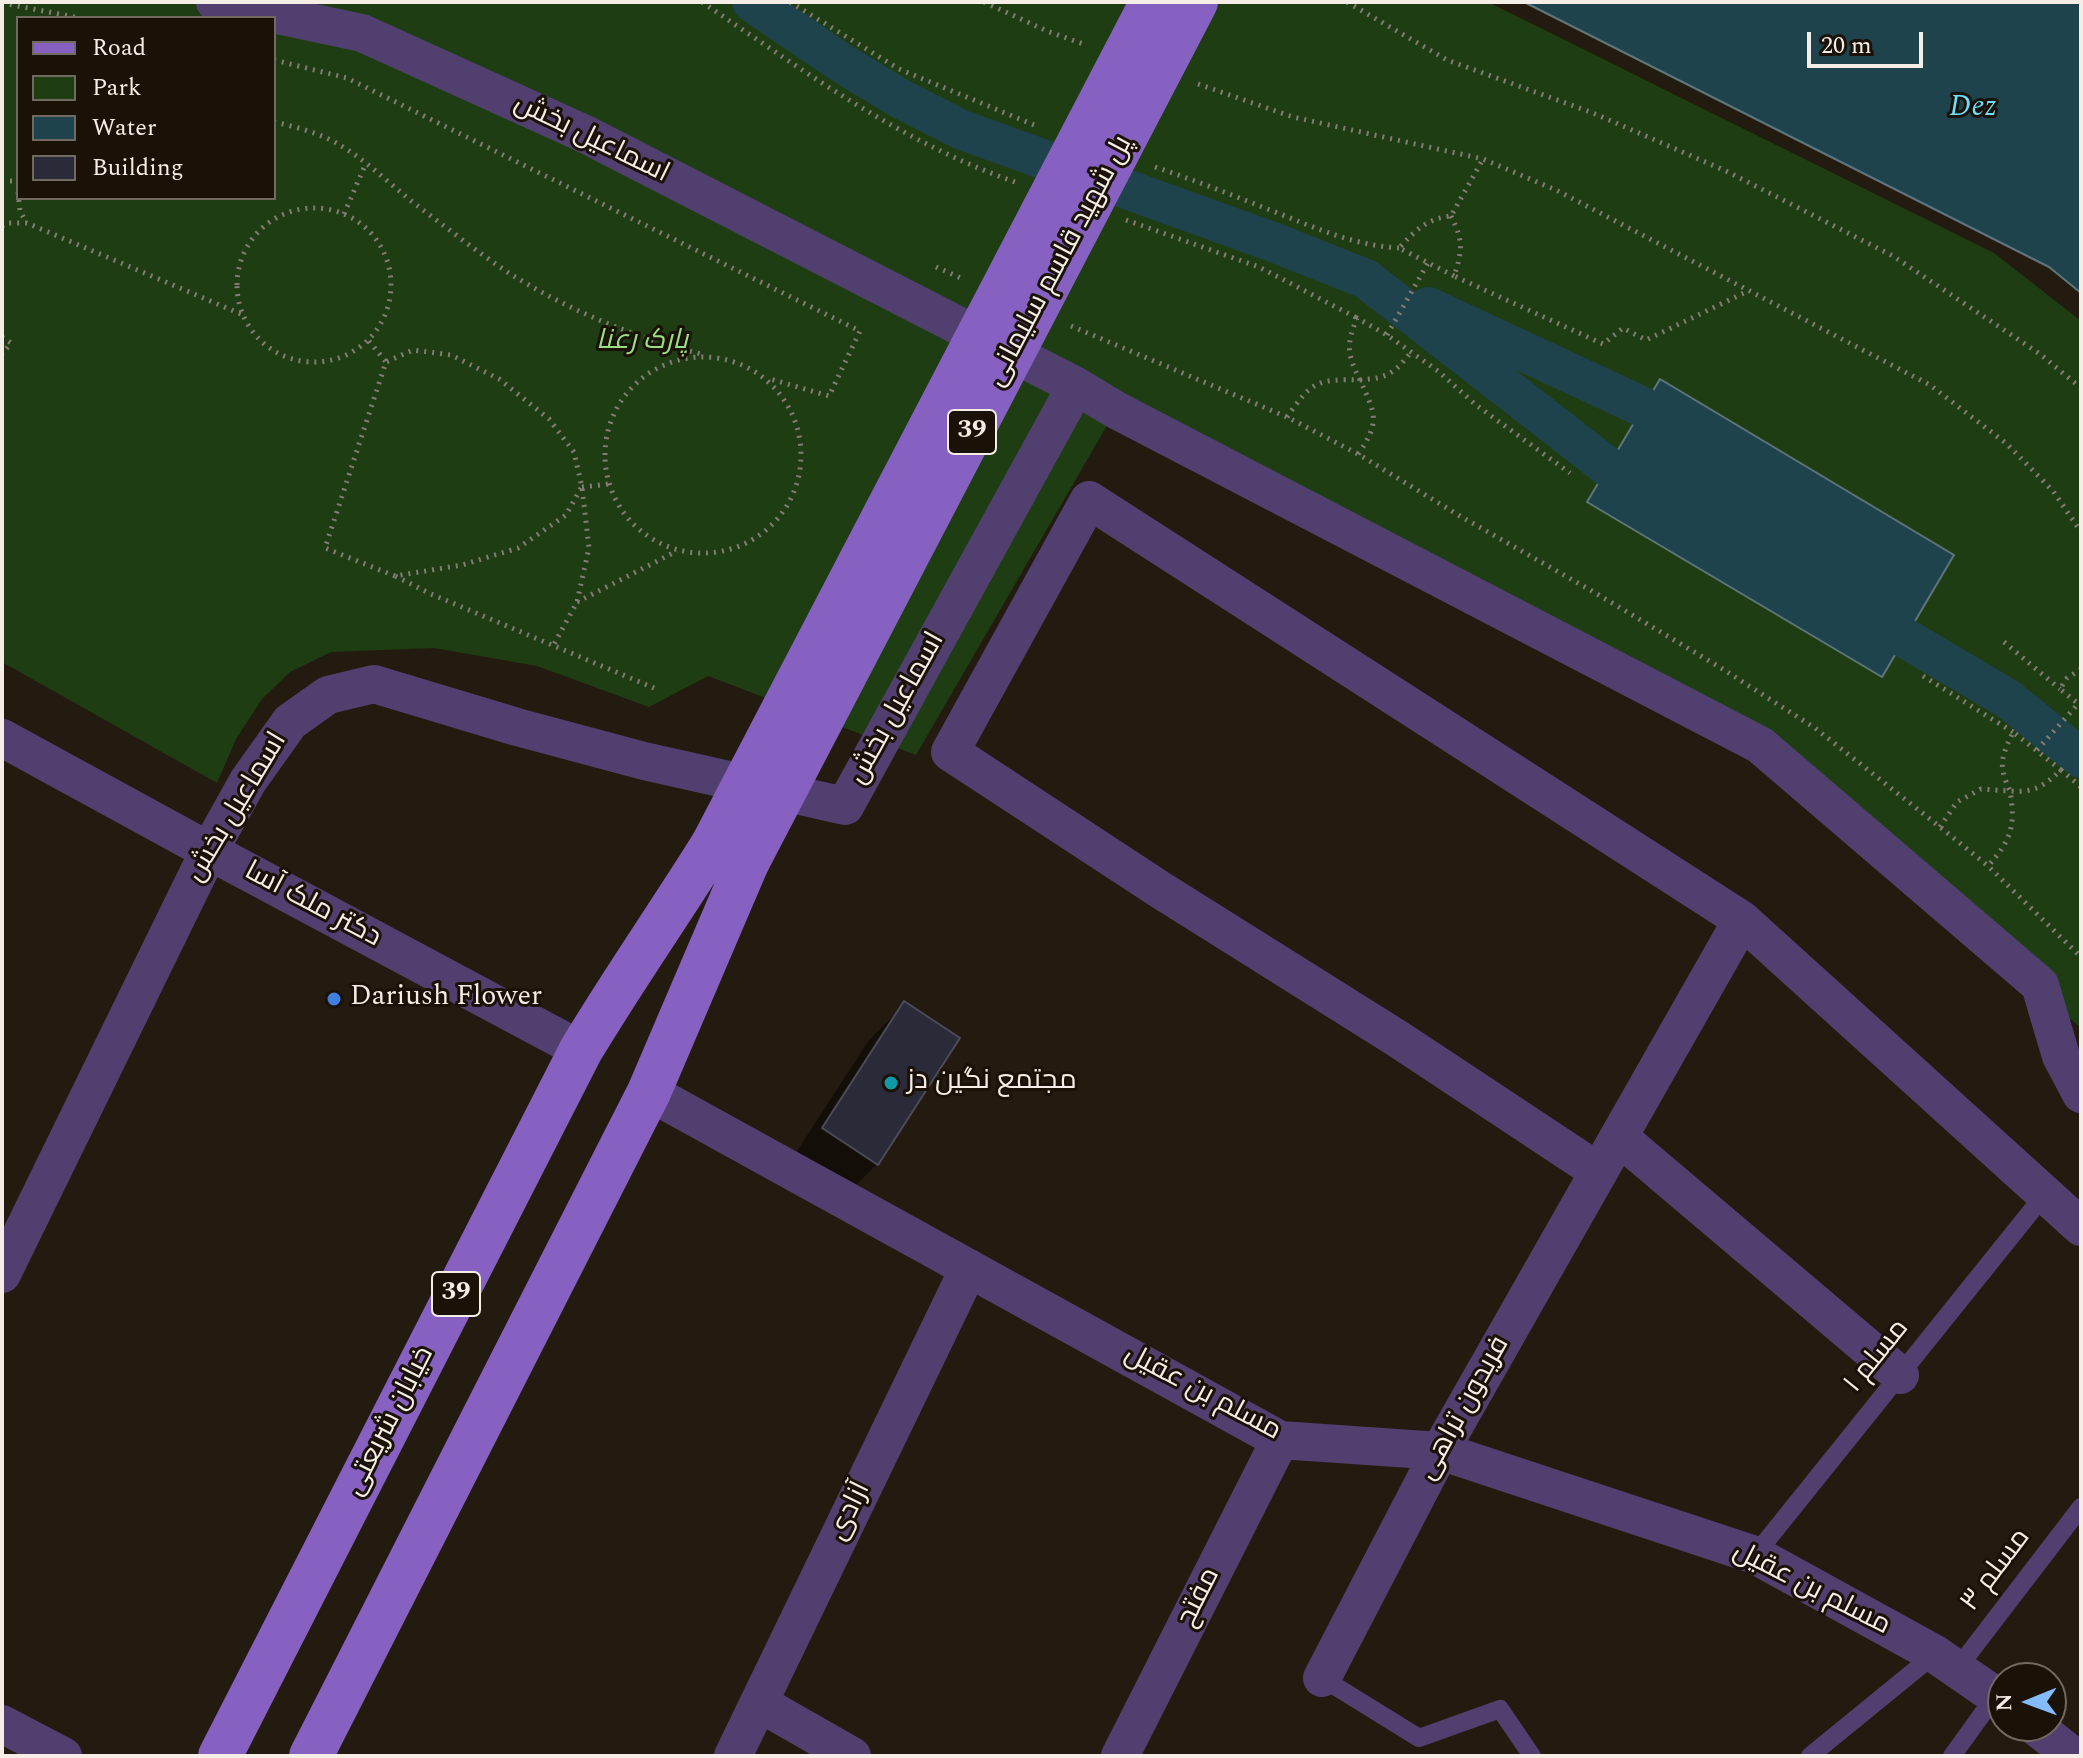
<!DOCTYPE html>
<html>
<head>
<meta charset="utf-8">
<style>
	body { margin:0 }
	#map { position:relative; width:2083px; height:1758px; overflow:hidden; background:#241b10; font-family:Spectral,serif }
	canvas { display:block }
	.frame { position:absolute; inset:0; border:4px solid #f4eee6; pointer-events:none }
	.legend { position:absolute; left:16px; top:16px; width:260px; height:184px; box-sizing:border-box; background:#1a1207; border:2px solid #716a60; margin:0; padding:10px 14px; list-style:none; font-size:24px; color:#f4eee6 }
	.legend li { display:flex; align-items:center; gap:16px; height:40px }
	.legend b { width:40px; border:2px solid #716a60 }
	.north { position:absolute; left:1987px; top:1662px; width:80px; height:80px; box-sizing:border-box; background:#1a1207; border:2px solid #716a60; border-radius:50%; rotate:269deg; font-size:22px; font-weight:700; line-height:32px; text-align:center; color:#f4eee6 }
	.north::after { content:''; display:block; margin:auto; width:28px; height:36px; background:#84bcfb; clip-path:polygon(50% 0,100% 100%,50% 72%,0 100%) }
	.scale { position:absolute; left:1807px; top:32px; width:116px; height:36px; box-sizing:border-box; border:4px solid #f4eee6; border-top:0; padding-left:10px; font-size:24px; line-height:28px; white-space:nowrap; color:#f4eee6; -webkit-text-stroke:6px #1a1207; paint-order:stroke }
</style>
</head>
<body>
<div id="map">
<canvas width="2083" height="1758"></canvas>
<div class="frame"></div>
<ul class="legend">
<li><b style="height:10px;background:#8661c2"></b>Road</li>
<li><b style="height:22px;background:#1e3d12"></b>Park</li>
<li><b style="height:22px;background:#1e434d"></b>Water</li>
<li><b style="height:22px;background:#2a2a38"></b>Building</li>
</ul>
<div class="north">N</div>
<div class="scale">20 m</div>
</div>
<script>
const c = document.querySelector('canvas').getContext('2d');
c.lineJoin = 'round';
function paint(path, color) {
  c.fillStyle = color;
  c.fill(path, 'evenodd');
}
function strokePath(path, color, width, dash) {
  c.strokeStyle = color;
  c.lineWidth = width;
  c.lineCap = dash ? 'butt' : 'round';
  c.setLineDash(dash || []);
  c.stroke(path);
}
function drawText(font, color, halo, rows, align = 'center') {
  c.font = font + ' Spectral,Cairo,serif';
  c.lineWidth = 6;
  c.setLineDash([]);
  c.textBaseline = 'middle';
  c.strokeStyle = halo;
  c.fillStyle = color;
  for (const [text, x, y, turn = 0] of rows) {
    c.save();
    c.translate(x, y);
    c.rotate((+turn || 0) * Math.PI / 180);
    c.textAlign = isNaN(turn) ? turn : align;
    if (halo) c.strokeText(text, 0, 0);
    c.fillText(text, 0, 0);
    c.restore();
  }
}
paint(new Path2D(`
	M2 2H1488L1994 253 2081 321V1028L1760 745 1116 410 916 755 708 676 649 707 537 666 434 648 331 652 290 672 262 699 236 739 217 783 2 662ZM18 18H274V198H18Z`), '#1e3d12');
const water = new Path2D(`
	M1524 2H2081V293L2049 267Z
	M1660 379 1954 555 1882 677 1587 502Z`);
paint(water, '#1e434d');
strokePath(water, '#5e767b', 2);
paint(new Path2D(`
	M905 1004 877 1164 841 1200 788 1165 869 1040Z`), '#0007');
strokePath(new Path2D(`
	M752 2 840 62 899 98 962 130 1273 242 1366 279 1608 467
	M1428 307 1643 407
	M1905 638 2008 699 2081 758`), '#1e434d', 40);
const building = new Path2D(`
	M904 1001 960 1038 878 1165 822 1128Z`);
paint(building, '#2a2a38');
strokePath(building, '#4b4b5a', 2);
strokePath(new Path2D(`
	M702 2C801 69 900 142 1015 182
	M790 2 899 69 1039 127
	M984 2 1047 31 1086 45
	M1347 2 1447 60 1593 113 1726 171 1893 256 2040 354 2081 388
	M2 3 80 18
	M274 60 347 78 860 331 829 396 767 378
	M1198 84 1293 117 1483 159 1556 190 1930 385 2007 444 2053 491 2081 532
	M274 122C297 127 323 134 343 147 369 163 391 185 415 204 446 227 477 252 509 273 568 310 633 337 701 354
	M1155 167C1194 180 1232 195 1270 210 1314 227 1351 245 1399 248
	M2 181H18
	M18 192 20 211 26 222
	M237 285a77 77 0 1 1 154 0a77 77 0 1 1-154 0Z
	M344 214 366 163
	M1451 216C1463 240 1463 250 1454 276L1603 344 1623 328 1646 340 1748 291
	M1126 220 1259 267 1357 318
	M2 226 7 223H27L241 314
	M936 267 963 279
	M1454 276 1399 248C1416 230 1426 219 1451 216L1483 159
	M1071 326 1287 417 1358 454 1460 516 1592 591 1721 668 1815 728 1940 827 1988 866 2081 957
	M1387 335 1428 263
	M2 337 11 343 2 354
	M369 341 386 362
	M605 455a98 98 0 1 1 196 0a98 98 0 1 1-196 0Z
	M1287 417C1312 381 1317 379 1360 380 1347 354 1346 345 1357 318L1387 335 1438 371 1476 405 1570 473
	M1358 454C1381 422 1375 413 1360 380 1387 378 1394 374 1411 352
	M582 487 609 484
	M581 488 566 515 518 548 462 565 395 576 431 594 654 688
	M395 576 325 548 386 362 413 350 451 355 499 379 549 419 574 452 582 487 589 548 577 602 553 646
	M577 602 677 551
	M2004 642 2060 689
	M2081 669 2067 678 2060 689 2081 706
	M1923 676 2013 732
	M2037 750 2078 704
	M2061 770 2081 787
	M1940 827 1957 802 1981 789 2010 791C1998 765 2001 758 2013 732L2061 770C2044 786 2034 793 2010 791 2016 826 2011 840 1988 866`), '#847c73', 5, [2, 6]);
strokePath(new Path2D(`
	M1755 1555 2045 1194
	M1957 1669 2081 1507
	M1322 1678 1419 1738 1500 1709 1532 1756
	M1810 1756 1935 1654
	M1952 1756 1996 1695`), '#51406f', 18);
strokePath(new Path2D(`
	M1076 386 1116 410 1760 745 2040 985 2061 1056 2081 1094
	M2 738 209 851 581 1050
	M649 1092 1280 1440 1440 1451 1755 1555 1935 1654 2003 1701
	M1619 1137 1900 1375
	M1599 1172 1398 1039 1159 889 950 752 1089 500 1742 920 2081 1227
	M2 1274 209 851 248 781 290 722 328 695 374 684 517 727 644 761 845 806 1076 386 585 134 362 33 215 2
	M1322 1678 1440 1451 1742 920
	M759 1703 852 1756
	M2 1724 63 1756
	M2035 1726 2073 1756
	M733 1756 969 1268
	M1120 1756 1280 1440`), '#51406f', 38);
strokePath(new Path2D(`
	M220 1756 581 1050C623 980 670 913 713 844
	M311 1756 649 1092 747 863`), '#8661c2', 44);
strokePath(new Path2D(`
	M713 844 1152 2
	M747 863 1196 2`), '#8661c2', 44);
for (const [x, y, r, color] of [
	[334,999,8,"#3f7fe0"],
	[891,1083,8,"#0f9aa8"]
]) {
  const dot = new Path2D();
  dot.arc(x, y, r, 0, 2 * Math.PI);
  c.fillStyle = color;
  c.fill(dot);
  strokePath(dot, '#1a1207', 3);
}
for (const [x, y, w] of [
	[972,432,48],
	[456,1294,48]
]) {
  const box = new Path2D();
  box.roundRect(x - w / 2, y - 22, w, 44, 6);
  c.fillStyle = '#1a1207';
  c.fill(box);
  strokePath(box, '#f4eee6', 2);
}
drawText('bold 26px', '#f4eee6', null, [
	["39",972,432],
	["39",456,1294]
]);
drawText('28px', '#f4eee6', '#1a1207', [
	["اسماعیل بخش",591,140,26],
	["پل شهید قاسم سلیمانی",1061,262,-62],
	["اسماعیل بخش",898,709,-61],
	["اسماعیل بخش",238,808,-59],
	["دکتر ملک آسا",312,906,28],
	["مسلم ۱",1878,1357,-51],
	["مسلم بن عقیل",1202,1394,28],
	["فریدون تراهی",1465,1409,-61],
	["خیابان شریعتی",391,1422,-63],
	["آزادی",851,1512,-64],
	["مسلم ۳",1997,1571,-53],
	["مسلم بن عقیل",1811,1590,27],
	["مفتح",1200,1598,-63]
]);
drawText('italic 28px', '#99df82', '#1a1207', [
	["پارک رعنا",642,343]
]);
drawText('28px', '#f4eee6', '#1a1207', [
	["Dariush Flower",350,999],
	["مجتمع نگین دز",907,1083]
], 'left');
drawText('italic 30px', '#69e0ff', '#1a1207', [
	["Dez",1973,109]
]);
</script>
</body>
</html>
